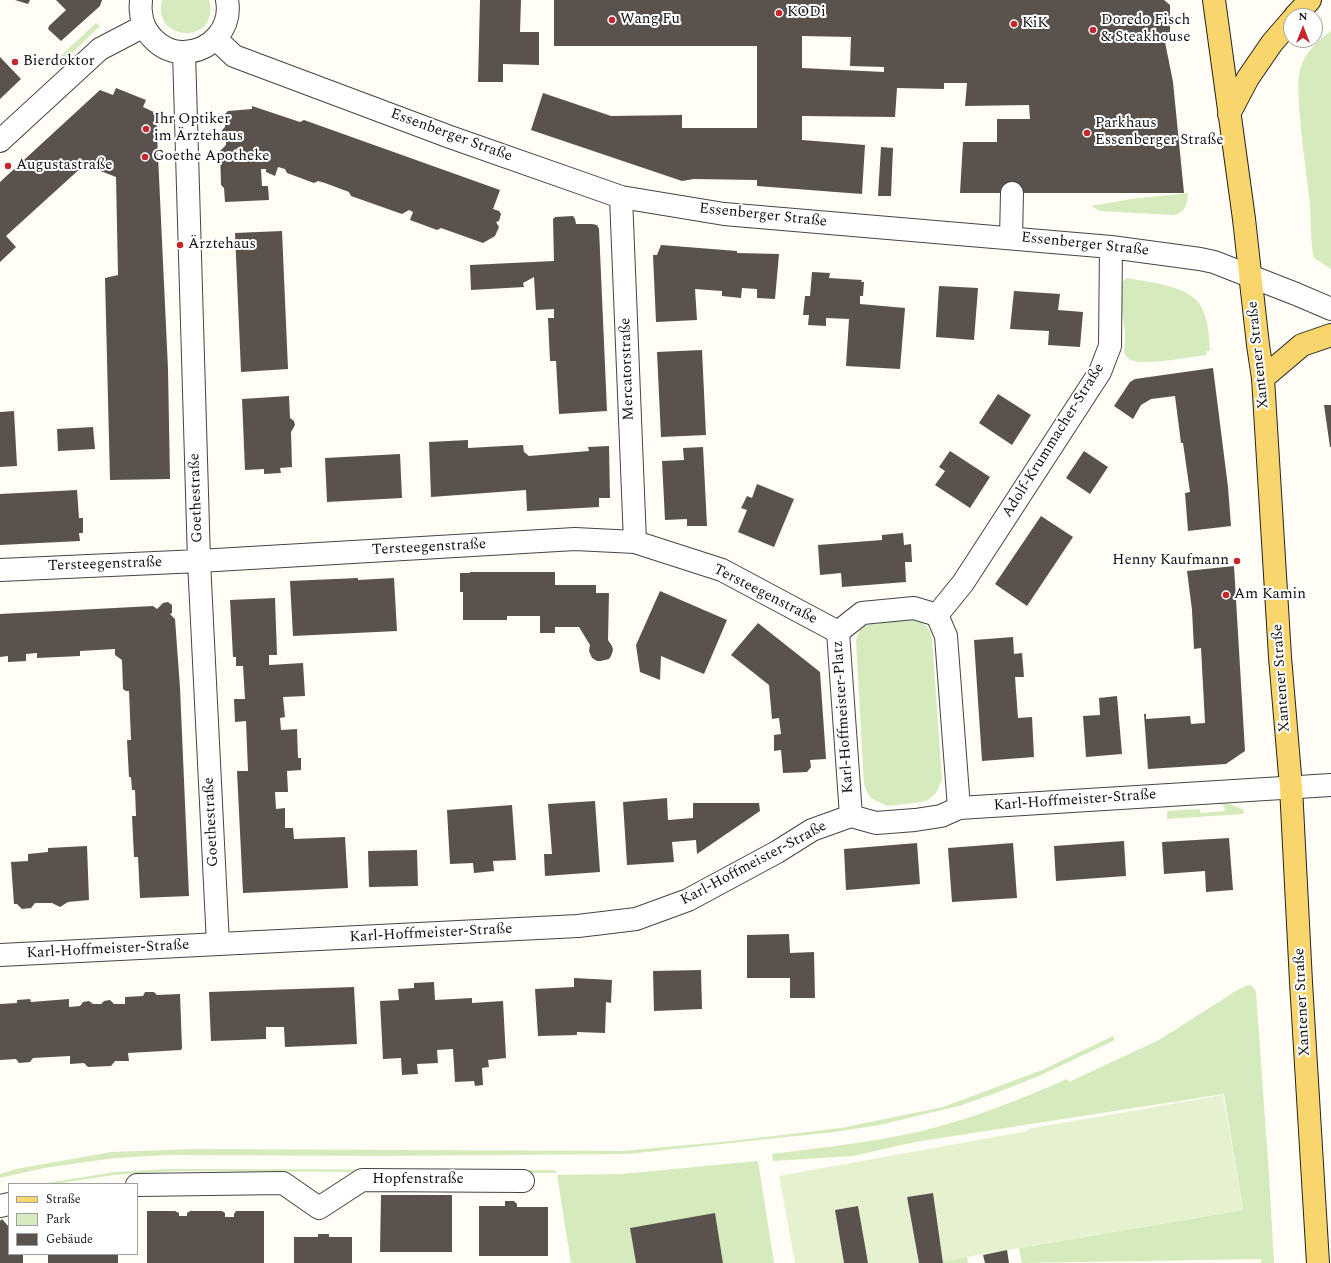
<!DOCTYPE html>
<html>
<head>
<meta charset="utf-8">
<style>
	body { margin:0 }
	#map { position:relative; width:1331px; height:1263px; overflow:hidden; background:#fffdf5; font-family:Spectral,serif }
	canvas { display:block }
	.legend { position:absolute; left:8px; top:1183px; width:130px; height:72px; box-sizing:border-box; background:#fff; border:1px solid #a0a0a0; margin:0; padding:5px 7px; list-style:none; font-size:12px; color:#111 }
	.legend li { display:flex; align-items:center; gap:8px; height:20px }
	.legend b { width:20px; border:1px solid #a0a0a0 }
	.north { position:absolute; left:1283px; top:8px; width:40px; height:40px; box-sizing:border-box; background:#fff; border:1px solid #a0a0a0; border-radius:50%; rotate:0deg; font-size:11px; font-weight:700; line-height:16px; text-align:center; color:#111 }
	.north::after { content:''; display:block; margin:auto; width:14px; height:18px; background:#c4262e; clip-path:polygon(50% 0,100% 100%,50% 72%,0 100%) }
</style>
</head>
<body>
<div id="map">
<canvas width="1331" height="1263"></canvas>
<ul class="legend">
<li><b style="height:5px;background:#f9d66b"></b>Straße</li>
<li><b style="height:11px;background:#d5ebbd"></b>Park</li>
<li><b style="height:11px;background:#5a524d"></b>Gebäude</li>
</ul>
<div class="north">N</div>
</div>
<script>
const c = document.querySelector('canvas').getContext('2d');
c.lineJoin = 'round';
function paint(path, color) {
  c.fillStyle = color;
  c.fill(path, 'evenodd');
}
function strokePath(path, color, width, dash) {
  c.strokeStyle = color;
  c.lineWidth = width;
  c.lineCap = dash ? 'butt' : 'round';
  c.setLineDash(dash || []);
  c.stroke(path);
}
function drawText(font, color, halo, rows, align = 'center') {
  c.font = font + ' Spectral,serif';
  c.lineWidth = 4;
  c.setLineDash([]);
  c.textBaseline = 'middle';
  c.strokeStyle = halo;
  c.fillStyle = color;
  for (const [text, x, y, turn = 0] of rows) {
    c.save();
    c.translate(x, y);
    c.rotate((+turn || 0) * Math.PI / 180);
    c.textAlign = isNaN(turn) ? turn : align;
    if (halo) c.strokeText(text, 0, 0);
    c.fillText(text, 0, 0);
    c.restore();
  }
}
paint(new Path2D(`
	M162 0H209C221 45 151 43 162 0Z
	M96 23 100 26 61 64 54 62Z
	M1331 31V269L1314 258C1310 240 1311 222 1310 204 1306 170 1301 137 1299 104 1299 93 1297 81 1300 70 1306 51 1315 43 1331 31Z
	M1188 193C1187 204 1186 212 1174 215L1100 211 1091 206 1131 199Z
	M1127 278C1147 282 1185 285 1199 303 1208 315 1209 336 1210 351H1206L1207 355C1189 357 1150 365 1134 361 1129 360 1127 357 1124 353 1124 346 1126 339 1125 331 1124 318 1114 286 1127 278Z
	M909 619C921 619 929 626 932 637L942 780 936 793 928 800 922 802 888 806 872 799 867 792 864 784 856 640C857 638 857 636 858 634 864 618 895 621 909 619Z
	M1220 803 1230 804 1244 810 1243 814 1167 819V811L1200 809V813L1225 811 1224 805Z
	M1249 985 1253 987 1256 992 1269 1175 1274 1263H1261V1259L1022 1263 1019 1248 1243 1210 1224 1094 915 1142 853 1156 773 1161 772 1154C819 1148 866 1143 913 1133 966 1121 1017 1101 1067 1079L1069 1082 1159 1040 1239 989Z
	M1113 1036 1115 1040 1039 1076 993 1094 959 1106 879 1125 834 1132 628 1154 383 1156 169 1155 115 1158 44 1168 0 1178V1174L16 1169 111 1152 194 1149 622 1151 731 1141 841 1128 943 1107 1042 1070Z
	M758 1161 774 1263H723L715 1214 630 1228 636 1263H571L557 1175 622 1174Z
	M169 1169 555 1170 557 1173 174 1171 114 1175 54 1184H40L115 1172Z
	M967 1257 968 1263H943V1261Z`), '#d5ebbd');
paint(new Path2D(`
	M1223 1095 1243 1210 943 1261 932 1193 907 1197 919 1263H868L857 1206 835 1210 844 1263H795L779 1176 1028 1131V1129Z`), '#e6f2cf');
paint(new Path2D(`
	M15 0H30L28 4Z
	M56 0H102L100 6 61 41 48 29 49 26 66 10Z
	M480 0H521L520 32H539V65L503 64V82H478Z
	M554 0H1164L1170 5V37L1165 42 1173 82 1184 193H960L963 142H997V119H1030L1029 105 965 106 967 83H944V89L897 88 895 117 802 116V140L865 145 862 194 757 186V180L694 179 682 181 531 130 543 93 611 116 682 115V128H757V46H554ZM802 36 851 37 850 66 884 67V72L802 68Z
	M0 57 21 79 0 99Z
	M116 88 146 100 143 107 156 113 168 369 170 479 110 480 105 278 118 275 116 177 85 165 83 166 6 236 16 247 0 262V182L100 90 113 95Z
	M252 106 300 122 304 120 500 190 493 209 499 211 501 214 499 221 496 222 499 227 495 236 483 243 441 228 437 230 410 220 413 212 409 210 402 214 351 196 349 192 325 183 318 181 314 183 287 173 285 169 278 167 275 176 266 172V169H261L262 186H268L269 200 225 202 224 188 221 185 220 151 226 145V140L223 141 222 130 225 127V114L228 111 252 109Z
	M881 147 893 148 891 196H878Z
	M573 216 575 219 576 224H592L597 225 599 229 607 411 559 414 556 361H550L548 318H554V309L536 310 534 277 523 283 524 287 471 290 470 265 554 261 553 219 555 217Z
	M282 231 288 369 241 372 235 233Z
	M661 245 737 251V253L779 254 775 299 757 298V289L742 288 741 298 722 296V291L695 289 697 320 656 322 653 255H657Z
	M812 272 830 273 829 278 862 280 861 282H864L863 296H860V304L905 308 900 369 846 366 849 319 826 318V326L808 325 809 315H803L805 296H810Z
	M939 286 978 288 974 340 936 337Z
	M1014 291 1060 294 1058 310 1083 312 1080 347 1048 345 1049 331 1010 329Z
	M702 350 706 435 661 437 657 352Z
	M1213 368 1228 487 1231 526 1188 531 1185 493 1190 492 1183 443H1181L1175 396 1151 399 1141 405 1133 419 1114 406 1130 382 1135 379Z
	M998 394 1031 415 1012 445 979 423Z
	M289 396 290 418 294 421 295 425 291 432 292 467 280 468 281 473 264 474V469L245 470 242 399Z
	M1324 405H1331V447H1330Z
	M14 411 17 466 0 467V412Z
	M93 427 95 449 58 451 57 429Z
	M468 440V448L523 445 524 452 529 456 589 451 588 447 609 446 610 498H599V507L527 511 526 490 431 497 429 442Z
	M703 447 707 526H687V519L665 520 662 461 684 460 683 448Z
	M950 451 990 477 970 508 935 485 945 471 939 467Z
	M1084 451 1108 467 1090 494 1066 478Z
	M400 454 402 498 327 502 325 458Z
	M757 484 794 499 774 547 738 532 747 510 741 508 747 496 752 498Z
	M77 490 79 518H83V533H79L80 541 0 545V494Z
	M1041 516 1073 537 1027 606 995 584Z
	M903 533 904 545 911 544 912 562H905L906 582 842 587 841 573 820 575 818 545 882 540V535Z
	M1234 566 1245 751 1226 764 1148 769 1144 714H1146V719L1190 716 1191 724 1205 723 1201 648 1194 649 1192 610 1187 571Z
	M470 572H555V585H596V593H609L608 640 612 646 613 650 611 656 609 659 601 661H597L592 658 589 651 590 645 579 627H555V633H540V616H507V620H463V592H460V573H470Z
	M358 578V580L394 578 397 631 293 636 290 581Z
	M660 591 727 620 704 674 661 656 660 680 640 672 636 645Z
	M275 598 277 655H269V665L303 663 305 696 283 697 285 717 280 718 281 730 297 729 298 758H301V770L287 771 288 792H275L276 809 285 808V828H293L294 839 345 837 348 888 243 893 237 771H248L246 721 235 722 234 699H245L243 666H236V657H233L230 600Z
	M168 602 172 605V613L170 614 175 619 180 688 189 896 140 898 138 857H134L132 816H136L135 790H132L131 777H129L127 740H131L129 691H126L123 689 122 660 115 655V649L80 651V656L37 658V653L26 654V661L8 662V656L0 657V614L153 606 157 609 163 603Z
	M758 623 820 672 826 759 810 760 811 767 807 772 783 773 781 750 774 751V735L781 734 779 718 772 719 769 685 731 655Z
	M1013 637 1014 654 1022 653 1024 677H1015L1018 718 1032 717 1034 757 982 761 974 640Z
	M1117 696 1122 754 1086 757 1083 716 1100 715 1099 698Z
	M667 798 668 820 693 818V803H759L760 811 697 854 696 840 672 842 674 862 627 865 623 802Z
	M595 801 600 872 545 876 544 854H552L548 804Z
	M512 805 516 860 493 861 494 871 474 873 473 863 450 864 447 810Z
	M1229 838 1233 890 1206 892 1205 871 1164 874 1162 842Z
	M1124 841 1126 876 1056 881 1054 846Z
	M917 843 920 884 846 890 844 849Z
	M1013 843 1017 898 952 902 948 848Z
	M87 846 89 900 68 902 60 907 52 903H35L31 908 22 909 17 904H14L11 862 28 861V854L48 852V848Z
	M417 850 418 886 369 887 368 851Z
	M789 934 790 953 814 952 815 998H790V978H747V935Z
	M701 970 702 1009 654 1011 653 971Z
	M574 978 612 980 611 1003 606 1002 605 1033 577 1032V1035L538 1036 535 989 574 987Z
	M434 982 435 1000 472 998V1003L503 1001 506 1058 488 1060 489 1067 482 1068 483 1085 475 1086 474 1081 455 1082 453 1049 437 1050 438 1063 417 1064 418 1074 402 1075 401 1058 383 1059 380 1001 399 1000 398 989 414 988V983Z
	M354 987 357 1044 285 1047 284 1027H266V1039L211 1041 209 992Z
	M145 992H154L157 995 180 994 182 1048 181 1050 128 1053 129 1061H115L111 1066 88 1067 84 1063 70 1064V1056L33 1058 30 1062 19 1063 16 1059 0 1060V1004L17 1003V1000L30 999 31 1002 69 999V1007L80 1006 83 1002 89 1001 93 1004H101L104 1001 110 1000 114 1004H125V997L143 996Z
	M933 1193 943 1263H919L907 1197Z
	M381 1195H452V1252H380Z
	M505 1201H514L517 1204V1207H548V1256H479V1206H505Z
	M858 1206 868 1263H844L835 1210Z
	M147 1211H175L179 1213V1216H187V1213L190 1211H222L225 1213V1217H234V1214L236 1211H264V1263H147Z
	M715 1213 723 1263H636L630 1228Z
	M2 1219 9 1227V1254H23V1263H0V1221Z
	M318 1234H329V1237H352V1263H294V1237H318Z
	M1007 1250 1009 1263H985L983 1255Z
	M48 1254H118V1263H48Z`), '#5a524d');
const minor = new Path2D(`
	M141 0C141 4 140 8 141 12 142 34 163 53 184 52 212 51 232 27 227 0
	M216 39 234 56 450 137 621 197 724 214 1111 247 1200 259 1214 262 1296 294 1331 309
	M184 52 199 561 218 944
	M0 141 100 49 144 26
	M621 197 635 542
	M1011 238 1012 193
	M0 570 199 561 575 539 635 542 722 570 838 632
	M937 615 963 583 1100 372 1110 346 1111 247
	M851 816 838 632 862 613 914 608 937 615 946 636 959 808
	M0 955 578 926 636 919 688 900 777 852 812 830 851 816 876 823 915 820 941 816 959 808 1331 785
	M137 1185 283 1183 319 1208 362 1180 523 1181
	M0 1206 9 1204`);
const major = new Path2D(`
	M1214 0 1244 219 1258 345 1263 378 1280 657 1291 787 1301 982 1318 1263
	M1295 16 1310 0
	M1229 114 1248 78 1272 43 1291 21
	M1263 378 1302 345 1331 335`);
strokePath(minor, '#444', 24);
strokePath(major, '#222', 24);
strokePath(minor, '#fff', 22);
strokePath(major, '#f9d66b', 22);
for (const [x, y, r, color] of [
	[779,13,4,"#c4262e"],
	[612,20,4,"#c4262e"],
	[1014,24,4,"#c4262e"],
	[1093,30,4,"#c4262e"],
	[15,62,4,"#c4262e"],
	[146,129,4,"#c4262e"],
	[1087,133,4,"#c4262e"],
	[145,157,4,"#c4262e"],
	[8,166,4,"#c4262e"],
	[180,245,4,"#c4262e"],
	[1237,561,4,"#c4262e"],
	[1226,595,4,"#c4262e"]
]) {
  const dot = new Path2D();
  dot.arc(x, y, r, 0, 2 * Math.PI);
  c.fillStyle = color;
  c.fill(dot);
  strokePath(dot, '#fff', 1.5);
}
drawText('15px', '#111', '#fff', [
	["KODi",787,13],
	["Wang Fu",620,20],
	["Doredo Fisch",1101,21],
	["& Steakhouse",1101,38],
	["KiK",1022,24],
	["Bierdoktor",23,62],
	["Ihr Optiker",154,120],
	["im Ärztehaus",154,137],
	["Parkhaus",1095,124],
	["Essenberger Straße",1095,141],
	["Goethe Apotheke",153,157],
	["Augustastraße",16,166],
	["Ärztehaus",188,245],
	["Henny Kaufmann",1229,561,"right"],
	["Am Kamin",1234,595]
], 'left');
drawText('15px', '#111', '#fff', [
	["Essenberger Straße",451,136,20],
	["Essenberger Straße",763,216,6],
	["Essenberger Straße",1085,245,6],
	["Xantener Straße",1259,355,-96],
	["Mercatorstraße",628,369,-92],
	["Adolf-Krummacher-Straße",1054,441,-58],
	["Goethestraße",197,498,-92],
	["Tersteegenstraße",429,548,-3],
	["Tersteegenstraße",105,565,-2],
	["Tersteegenstraße",765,595,27],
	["Xantener Straße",1282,678,-94],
	["Karl-Hoffmeister-Platz",844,717,-94],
	["Karl-Hoffmeister-Straße",1075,801,-4],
	["Goethestraße",212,822,-93],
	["Karl-Hoffmeister-Straße",754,864,-28],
	["Karl-Hoffmeister-Straße",431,934,-3],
	["Karl-Hoffmeister-Straße",108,950,-3],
	["Xantener Straße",1303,1002,-93],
	["Hopfenstraße",418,1180]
]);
</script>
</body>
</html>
